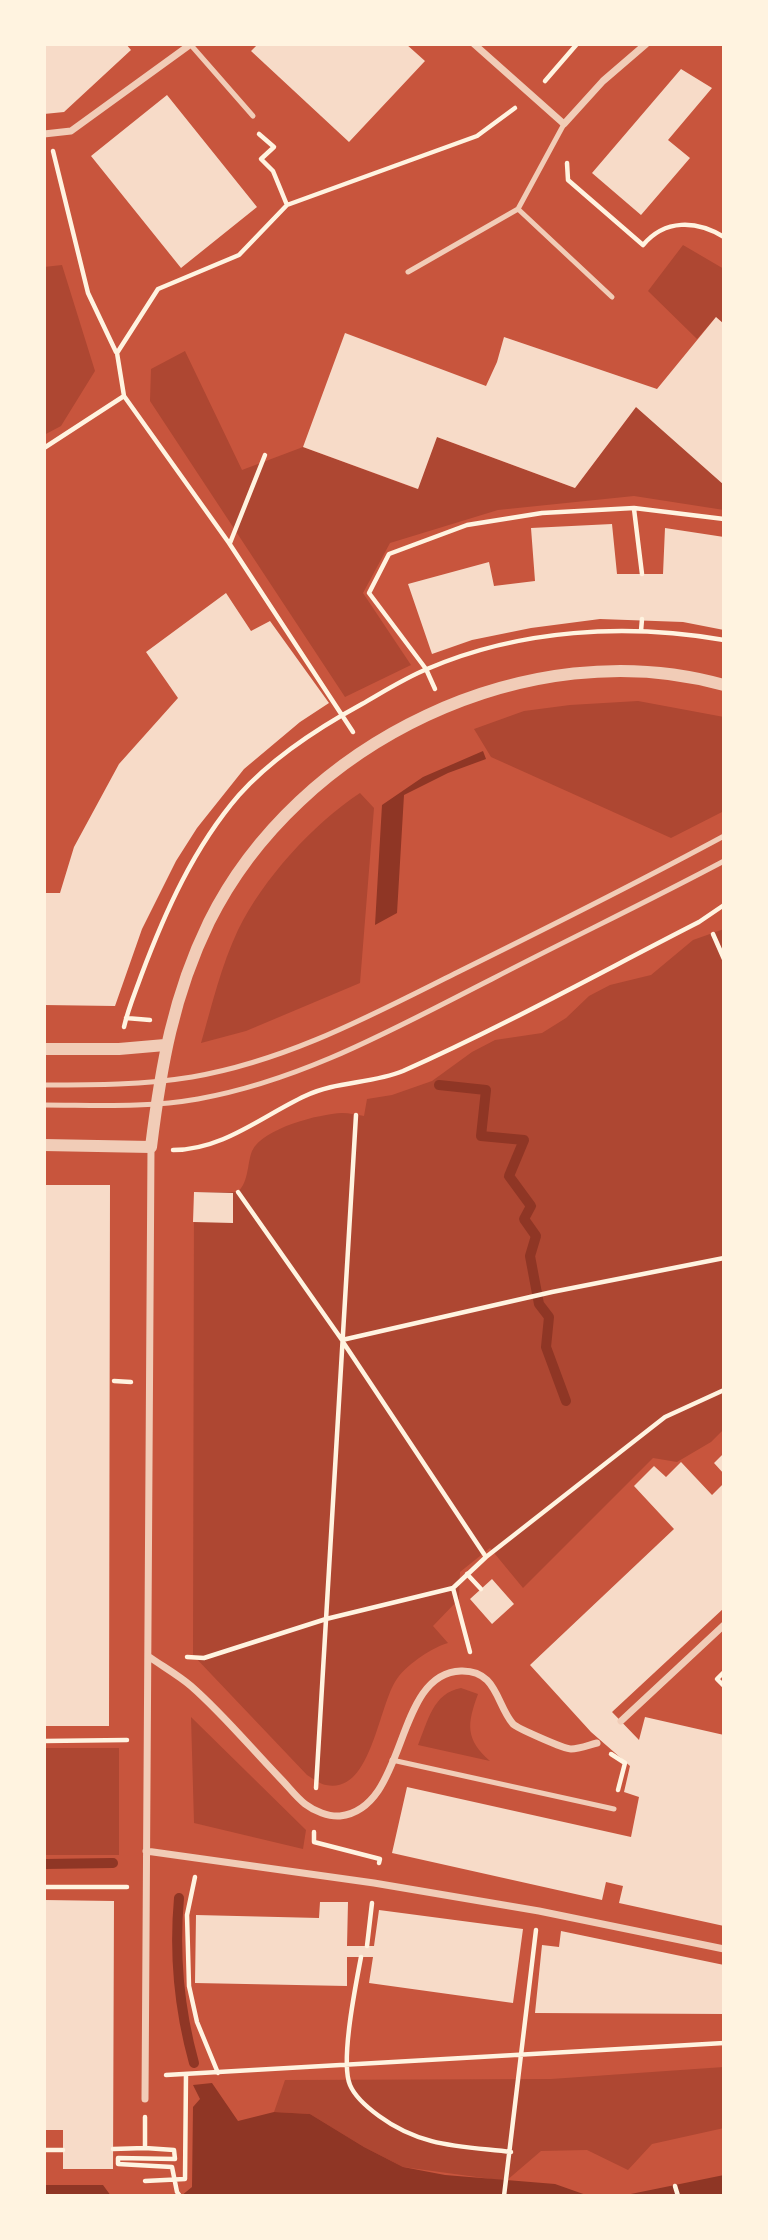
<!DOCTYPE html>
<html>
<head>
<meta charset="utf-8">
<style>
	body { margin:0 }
	#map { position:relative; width:768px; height:2240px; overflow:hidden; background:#c8553d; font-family:Manrope,sans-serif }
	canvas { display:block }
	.frame { position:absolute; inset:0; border:46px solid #fff3e0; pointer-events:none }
</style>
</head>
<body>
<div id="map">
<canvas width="768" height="2240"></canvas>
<div class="frame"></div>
</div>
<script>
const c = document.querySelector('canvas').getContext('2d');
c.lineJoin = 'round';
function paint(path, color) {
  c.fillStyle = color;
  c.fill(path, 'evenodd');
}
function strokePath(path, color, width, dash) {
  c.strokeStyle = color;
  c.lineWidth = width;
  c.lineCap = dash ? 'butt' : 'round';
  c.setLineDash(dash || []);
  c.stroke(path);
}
paint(new Path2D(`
	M683 245 724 269V324L716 317 697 339 648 291Z
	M62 265 95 371 61 426 44 435V267Z
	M185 351 242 470 303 447 417 489 437 437 575 488 636 407 724 482V510L634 496 498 510 390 543 363 593 411 665 345 697 150 401 151 369Z
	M638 701 724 717V811L671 838 491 757 474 729 524 711 570 705Z
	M360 793 374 808 360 983 246 1031 201 1043C212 1005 221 966 238 930 263 879 313 824 360 793Z
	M724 929V1429L711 1442 677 1462 653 1458 523 1588 490 1548 460 1572 459 1599 433 1626 448 1643C431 1648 410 1663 399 1676 378 1701 373 1795 326 1785 320 1784 312 1778 307 1775L193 1655 194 1192H238C249 1181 247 1164 252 1151 263 1128 319 1114 342 1113 350 1113 357 1115 364 1116L367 1099 392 1095 432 1081 472 1052 495 1040 542 1033 566 1018 589 996 610 985 651 975 693 940Z
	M461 1688 478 1694C467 1724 465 1739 490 1761L418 1745C428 1721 433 1693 461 1688Z
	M191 1717 306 1830 303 1849 194 1823Z
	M44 1748H119V1855H44Z
	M724 2067V2128L652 2144 628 2170 587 2150 541 2151 506 2181 403 2167 364 2147 310 2114 274 2112 285 2080 551 2079Z`), '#ae4732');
paint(new Path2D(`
	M483 751 486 759 448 773 404 795 397 913 375 925 382 805 423 777Z
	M212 2083 238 2121 274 2112 310 2114 364 2147 403 2167 445 2175 555 2184 589 2196H181L192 2187 193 2107 200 2099 193 2085Z
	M724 2175V2196H621Z
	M44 2185H103L111 2196H44Z`), '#8f3625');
strokePath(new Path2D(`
	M439 1085 486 1090 481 1136 524 1140 509 1176 531 1206 524 1219 536 1236 530 1256 539 1304 549 1317 546 1347 566 1401
	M44 1864 113 1863
	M179 1898C174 1954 179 2009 194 2063`), '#8f3625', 10);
paint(new Path2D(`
	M44 44H126L131 50 64 112 44 114Z
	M258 44H406L425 61 349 142 251 51Z
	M681 69 712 88 668 140 690 158 641 215 592 173Z
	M167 95 257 207 181 268 91 156Z
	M716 317 724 324V485L636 407 575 488 437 437 418 489 303 447 345 333 486 386 497 362 504 337 657 389Z
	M612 524 617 574H663L665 528 724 537V630L683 622 600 619 531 628 472 640 432 654 408 584 489 562 494 586 535 581 531 528Z
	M226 593 251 631 270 621 329 703 300 722 244 769 197 828 176 861 142 929 115 1006 44 1005V893H60L74 847 119 764 178 698 146 652Z
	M44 1185H110L109 1726H44Z
	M194 1192 233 1193V1223L193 1222Z
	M724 1453V1474L714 1463Z
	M681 1462 712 1495 724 1483V1608L612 1712 639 1740 645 1717 724 1735V1926L619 1903 623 1886 606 1882 602 1900 392 1853 407 1787 631 1837 639 1797 624 1792 630 1766 591 1732 530 1665 674 1529 634 1486 654 1466 666 1477Z
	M492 1579 514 1604 492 1624 470 1599Z
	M44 1900 114 1901 113 2169H63V2130H44Z
	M320 1902H348L347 1946H374L379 1910 523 1929 513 2003 369 1983 373 1957H347V1986L195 1983 196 1915 319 1918Z
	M561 1931 724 1965V2014L535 2013 542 1945 559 1947Z`), '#f7dbc8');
strokePath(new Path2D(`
	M545 81 577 44
	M259 134 274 147 261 159 273 171 287 205
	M53 151 88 293 116 352
	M567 163 568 180 643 245C665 219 696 220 724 237
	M44 448 124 396
	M634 509 642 574
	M230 543 265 455
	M641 631 642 619
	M435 689 426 669 369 593 389 554 467 525 542 513 634 508 724 519
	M353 732 229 543 124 396 117 353 158 289 239 255 287 205 477 136 515 108
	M713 934 724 959
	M126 1018 150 1020
	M124 1027C128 1009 135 993 141 976 165 912 194 847 239 795 273 757 318 728 362 704 383 692 405 678 427 669 520 629 626 623 724 640
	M173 1150C223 1150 262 1116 305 1096 336 1081 371 1084 403 1071 504 1026 601 972 699 922L724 905
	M238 1192 342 1340 552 1292 724 1258
	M343 1342 486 1557
	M114 1381 131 1382
	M467 1574 481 1589
	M470 1652 453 1588 486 1557 665 1417 724 1390
	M187 1657 204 1658 326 1619 453 1588
	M724 1672 717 1679 724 1686
	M44 1741 127 1740
	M611 1754 625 1763 618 1790
	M316 1788 356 1115
	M314 1832V1842L380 1859 379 1863
	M195 1877 187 1915 189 1986 197 2022 218 2073
	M44 1887H127
	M367 1946 372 1903
	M361 1957C356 1984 340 2061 350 2085 355 2097 368 2108 379 2116 421 2147 460 2146 511 2152
	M166 2075 724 2043
	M145 2117V2148
	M113 2149 145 2148 174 2150 175 2159 118 2158V2164L172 2167 177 2192 180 2196
	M44 2150H63
	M145 2181 185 2179 186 2074
	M675 2186 678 2196
	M504 2196 536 1930`), '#fff3e0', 4.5);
strokePath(new Path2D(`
	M190 44 253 116
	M518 209 564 124
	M408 272 518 209 612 297
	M44 1085C94 1085 143 1085 192 1077 286 1061 370 1016 454 974 545 929 635 884 724 836
	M44 1105C95 1105 147 1108 198 1099 304 1080 397 1027 492 979 569 939 647 902 724 861
	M392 1760 614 1809`), '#f1ccb7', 5);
strokePath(new Path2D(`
	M474 44 564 124 603 81 646 44
	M44 134 71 131 191 44
	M148 1656C162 1666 178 1675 191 1686 223 1714 250 1747 279 1777 288 1786 296 1797 305 1804 314 1811 329 1817 340 1816 409 1808 393 1673 461 1671 497 1670 496 1704 513 1724 517 1728 564 1749 571 1749 579 1749 589 1745 597 1743
	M621 1721 724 1625
	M146 1851 374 1883 539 1911 724 1949
	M145 2099 151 1147`), '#f1ccb7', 7);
strokePath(new Path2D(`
	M44 1049H119L165 1045
	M44 1145 151 1147C161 1066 173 996 209 922 298 742 529 630 724 685`), '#f1ccb7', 12);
</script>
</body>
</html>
